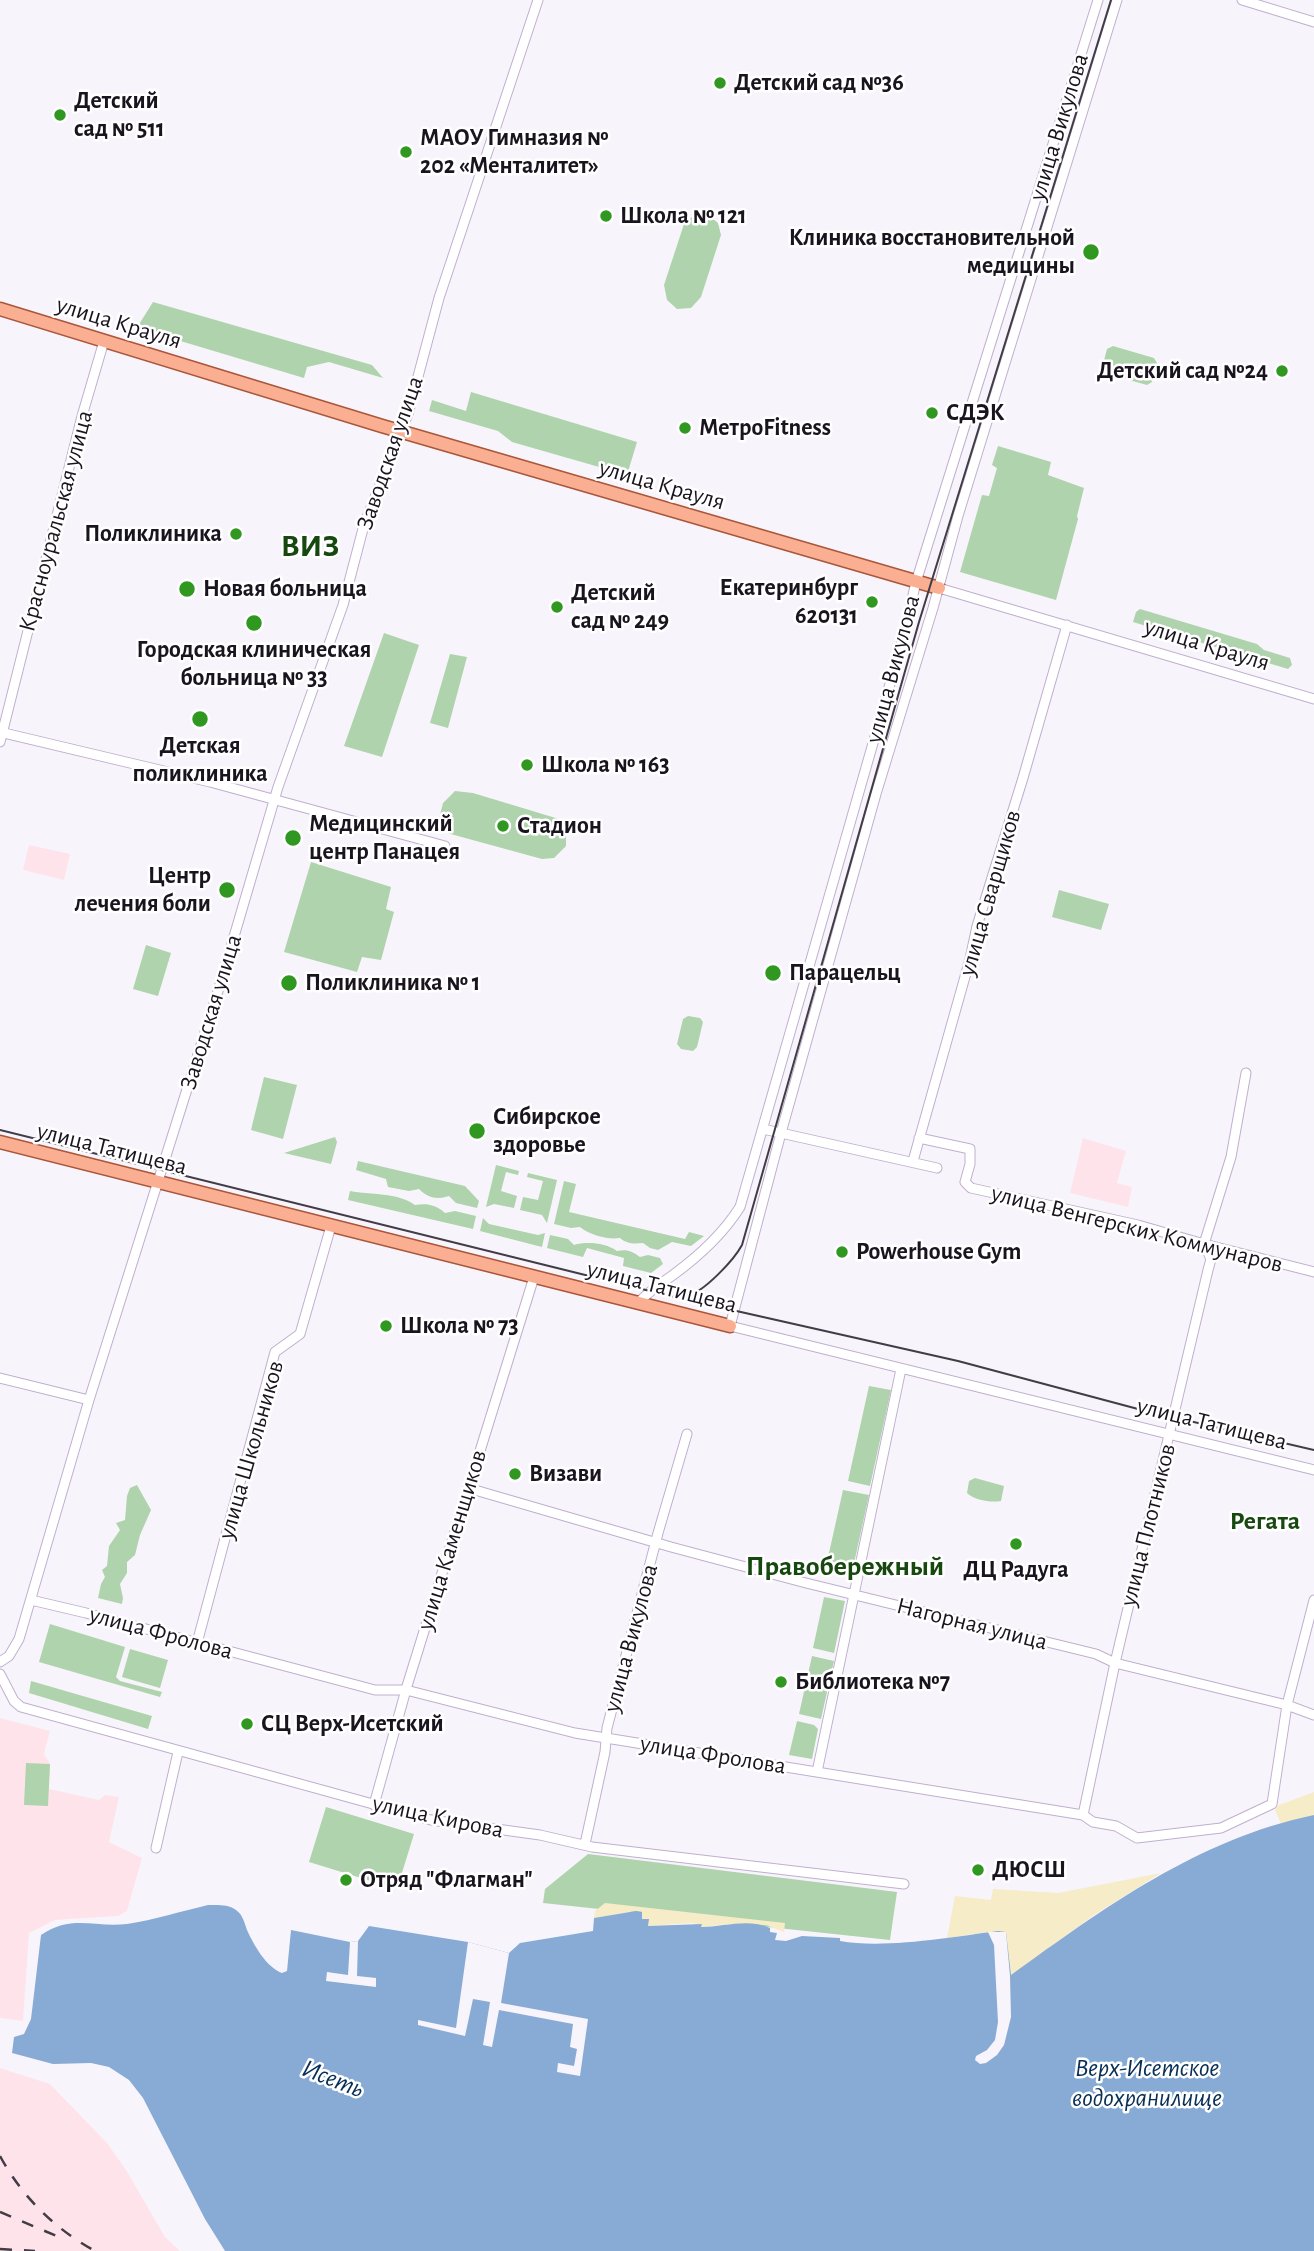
<!DOCTYPE html>
<html>
<head>
<meta charset="utf-8">
<style>
	body { margin:0 }
	canvas { display:block; background:#f8f4fb }
</style>
</head>
<body>
<canvas width="1314" height="2251"></canvas>
<script>
const c = document.querySelector('canvas').getContext('2d');
c.lineJoin = 'round';
function paint(path, color) {
  c.fillStyle = color;
  c.fill(path, 'evenodd');
}
function strokePath(path, color, width, dash) {
  c.strokeStyle = color;
  c.lineWidth = width;
  c.lineCap = dash ? 'butt' : 'round';
  c.setLineDash(dash || []);
  c.stroke(path);
}
function drawText(font, color, halo, rows, align = 'center') {
  c.font = font + ' "Alegreya Sans",sans-serif';
  c.lineWidth = 5;
  c.setLineDash([]);
  c.textBaseline = 'middle';
  c.strokeStyle = halo;
  c.fillStyle = color;
  for (const [text, x, y, turn = 0] of rows) {
    c.save();
    c.translate(x, y);
    c.rotate((+turn || 0) * Math.PI / 180);
    c.textAlign = isNaN(turn) ? turn : align;
    if (halo) c.strokeText(text, 0, 0);
    c.fillText(text, 0, 0);
    c.restore();
  }
}
paint(new Path2D(`
	M29 845 70 854 64 880 23 870Z
	M1083 1138 1126 1151 1117 1183 1132 1187 1128 1207 1070 1193Z
	M0 1718 50 1731 44 1754 50 1764 49 1789 99 1800 105 1795 119 1797 109 1842 142 1858 127 1911 118 1916 55 1920 29 1933 23 2021 0 2018Z
	M0 2068 50 2084 107 2143 126 2170 165 2237 180 2251H0Z`), '#fee4ea');
paint(new Path2D(`
	M694 215H708L718 223 721 235 701 297 691 308 677 309 667 300 664 285 684 224Z
	M153 302 372 365 383 378 329 362 307 367 304 378 147 331 138 326Z
	M1113 346 1154 358 1157 363 1152 382 1147 385 1104 373 1102 368 1107 349Z
	M471 392 637 442 627 475 512 442 498 431 429 411 432 400 466 411Z
	M998 446 1051 462 1048 475 1084 488 1077 516 1078 519 1056 600 960 572 982 495 989 496 997 468 992 465Z
	M1140 609 1257 644 1264 650 1290 658 1292 665 1288 669 1133 622 1136 612Z
	M384 633 419 645 382 757 344 746Z
	M450 654 467 657 448 728 430 723Z
	M455 791 473 793 559 819 566 831V846L554 858 542 859 447 833 439 819 443 803Z
	M311 862 391 887 386 909 394 912 381 960 362 957 357 972 284 952Z
	M1059 890 1109 904 1101 930 1052 917Z
	M146 945 171 953 158 996 133 989Z
	M688 1016 700 1018 703 1022 697 1047 693 1051 681 1049 677 1044 683 1019Z
	M264 1077 297 1085 283 1139 251 1130Z
	M335 1137 337 1142 331 1164 284 1153Z
	M358 1161 465 1186 479 1201 477 1208 456 1203 449 1196C437 1200 428 1198 419 1189L409 1191 388 1187 386 1179 356 1170Z
	M496 1165 519 1171 518 1175 506 1172 501 1191 517 1196 514 1208 494 1204 486 1207Z
	M528 1173 557 1180 547 1223 542 1215 520 1210 523 1197 538 1200 543 1181 527 1177Z
	M564 1181 576 1184 569 1212 685 1239 689 1232 704 1236 691 1246 672 1242 658 1250 650 1248 643 1243C634 1244 627 1244 620 1238 607 1240 590 1235 580 1227L571 1228 554 1224Z
	M350 1191C371 1195 397 1192 415 1205 427 1203 436 1205 445 1213L455 1211 476 1216 473 1229 348 1200Z
	M483 1218 489 1224 538 1235 545 1233 542 1247 480 1231Z
	M550 1235 568 1239 574 1245C587 1241 606 1243 617 1251 627 1249 632 1251 640 1257L648 1255 660 1258 663 1264 651 1273 623 1266 624 1258 587 1248 583 1257 547 1248Z
	M869 1386 891 1390 870 1486 848 1481Z
	M975 1478 1004 1486 1001 1501C991 1503 974 1500 967 1493L969 1481Z
	M137 1485 151 1510 140 1535 135 1555 127 1562V1573L120 1584 123 1598 122 1604 98 1598 101 1584 105 1577 102 1570 107 1566 109 1546 120 1530 116 1523 125 1520 127 1496 130 1488Z
	M843 1490 869 1495 851 1577 825 1571Z
	M824 1597 845 1601 834 1653 813 1648Z
	M50 1624 125 1647 116 1677 120 1681 162 1692 160 1697 39 1662Z
	M130 1649 168 1660 160 1688 122 1677Z
	M812 1656 834 1661 821 1719 799 1714Z
	M31 1681 152 1716 148 1729 29 1693Z
	M797 1721 814 1725 818 1729 812 1759 789 1755Z
	M26 1763 50 1764 48 1806 24 1805Z
	M326 1807 414 1834 397 1889 309 1862Z
	M588 1854 897 1892 890 1940 543 1903 545 1889Z`), '#afd3ac');
paint(new Path2D(`
	M1314 1792V1815L1281 1824 1274 1807Z
	M1161 1873 1094 1915 1010 1976 988 1932 947 1938 955 1896 991 1900 993 1889 1058 1893Z
	M605 1903 785 1923 784 1932 766 1925 730 1924 701 1927 693 1923 648 1926 641 1919 642 1912 636 1911 594 1918 595 1911Z`), '#f6ecc7');
paint(new Path2D(`
	M1314 1815V2251H225L205 2219 143 2098 129 2080 109 2067 91 2063 53 2064 12 2053 14 2037 24 2034 31 2019 41 1935C72 1914 94 1928 127 1924 154 1920 182 1911 208 1905 218 1905 228 1904 236 1910 243 1915 244 1922 247 1930 254 1945 266 1967 282 1973L287 1971 291 1930 350 1942 358 1941 369 1926 468 1942 509 1953 520 1943 593 1931 594 1918 636 1911 642 1912V1919H649L648 1926 702 1924 701 1927C724 1927 748 1918 770 1928V1932L777 1933 775 1940 786 1941 802 1936 840 1938V1941C884 1949 953 1937 998 1931L1006 1932 1011 1975C1104 1908 1198 1839 1314 1815Z`), '#88abd5');
paint(new Path2D(`
	M988 1932H1006L1010 1976 1011 2017 1004 2045 997 2055 986 2063 980 2064 975 2060 976 2056 987 2050 995 2040 998 2022 994 1945Z
	M358 1941 357 1976 376 1978V1987L326 1981 327 1972 348 1975 350 1942Z
	M468 1942 509 1953 501 2003 588 2019 580 2076 557 2072 558 2063 574 2066 577 2049 570 2047 573 2024 499 2010 492 2047 483 2045 490 2002 473 1999 465 2036 418 2025V2020L456 2028Z`), '#f8f4fb');
const minor = new Path2D(`
	M1117 0 958 516 933 608 876 794 781 1133 730 1326 1314 1470
	M1242 0 1314 22
	M939 588 1314 699
	M0 732 210 782 445 846
	M0 742 82 416 104 341
	M763 1129 937 1168
	M919 1138 970 1149V1164L965 1182 971 1188 1138 1225 1204 1244 1314 1272
	M913 1161 970 959 977 926 1023 778 1067 625
	M638 1303C649 1291 660 1284 673 1275 699 1256 723 1234 740 1207L902 642 916 582 1098 0
	M0 1378 89 1400
	M468 1488 671 1547 806 1583 1096 1654 1115 1663 1287 1705 1314 1715
	M31 1600 86 1613 375 1690H406L575 1733 1083 1815 1093 1822 1116 1826 1137 1838 1221 1828 1272 1804 1287 1705 1314 1600
	M197 1643 275 1352 300 1334 331 1226
	M0 1662 9 1656 19 1639 89 1400 218 991 278 787 343 605 364 525 408 414 439 298 538 0
	M0 1674 14 1701 21 1707 431 1820 540 1835 592 1847 904 1884
	M817 1772 901 1369
	M374 1805 407 1686 534 1277
	M1083 1815 1115 1663 1208 1270 1211 1259 1204 1244 1231 1157 1246 1073
	M585 1844 605 1752 607 1728 658 1533 687 1434
	M156 1848 178 1752`);
const major = new Path2D(`
	M0 309 382 426 939 588
	M0 1142 730 1326`);
strokePath(minor, '#c0afcf', 11);
strokePath(major, '#aa563a', 15);
strokePath(minor, '#fff', 9);
strokePath(major, '#faaf92', 12);
strokePath(new Path2D(`
	M0 1130 670 1296 958 1361 1138 1409 1314 1450
	M670 1296C676 1296 682 1297 687 1296 704 1292 734 1260 742 1245L919 622 1111 0`), '#423c46', 2);
strokePath(new Path2D(`
	M0 2156C22 2197 55 2229 95 2251
	M0 2212 66 2240
	M0 2249 35 2251`), '#423c46', 2.5, [12, 12]);
for (const [x, y, r, color] of [
	[720,83,7,"#309821"],
	[60,115,7,"#309821"],
	[406,152,7,"#309821"],
	[606,216,7,"#309821"],
	[1091,252,9,"#309821"],
	[1282,371,7,"#309821"],
	[932,413,7,"#309821"],
	[685,428,7,"#309821"],
	[236,534,7,"#309821"],
	[187,589,9,"#309821"],
	[872,602,7,"#309821"],
	[557,607,7,"#309821"],
	[254,623,9,"#309821"],
	[200,719,9,"#309821"],
	[527,765,7,"#309821"],
	[503,826,7,"#309821"],
	[293,838,9,"#309821"],
	[227,890,9,"#309821"],
	[773,973,9,"#309821"],
	[289,983,9,"#309821"],
	[477,1131,9,"#309821"],
	[842,1252,7,"#309821"],
	[386,1326,7,"#309821"],
	[515,1474,7,"#309821"],
	[1016,1544,7,"#309821"],
	[781,1682,7,"#309821"],
	[247,1724,7,"#309821"],
	[978,1870,7,"#309821"],
	[346,1880,7,"#309821"]
]) {
  const dot = new Path2D();
  dot.arc(x, y, r, 0, 2 * Math.PI);
  c.fillStyle = color;
  c.fill(dot);
  strokePath(dot, '#fff', 2.5);
}
drawText('bold 24px', '#1a141f', '#fff', [
	["Детский сад №36",734,83],
	["Детский",74,101],
	["сад № 511",74,129],
	["МАОУ Гимназия №",420,138],
	["202 «Менталитет»",420,166],
	["Школа № 121",620,216],
	["Клиника восстановительной",1075,238,"right"],
	["медицины",1075,266,"right"],
	["Детский сад №24",1268,371,"right"],
	["СДЭК",946,413],
	["МетроFitness",699,428],
	["Поликлиника",222,534,"right"],
	["Екатеринбург",858,588,"right"],
	["620131",858,616,"right"],
	["Новая больница",203,589],
	["Детский",571,593],
	["сад № 249",571,621],
	["Городская клиническая",254,650,"center"],
	["больница № 33",254,678,"center"],
	["Детская",200,746,"center"],
	["поликлиника",200,774,"center"],
	["Школа № 163",541,765],
	["Медицинский",309,824],
	["центр Панацея",309,852],
	["Стадион",517,826],
	["Центр",211,876,"right"],
	["лечения боли",211,904,"right"],
	["Парацельц",789,973],
	["Поликлиника № 1",305,983],
	["Сибирское",493,1117],
	["здоровье",493,1145],
	["Powerhouse Gym",856,1252],
	["Школа № 73",400,1326],
	["Визави",529,1474],
	["ДЦ Радуга",1016,1570,"center"],
	["Библиотека №7",795,1682],
	["СЦ Верх-Исетский",261,1724],
	["ДЮСШ",992,1870],
	["Отряд \"Флагман\"",360,1880]
], 'left');
drawText('24px', '#1a141f', '#fff', [
	["улица Викулова",1059,127,-73],
	["улица Крауля",119,323,17],
	["Заводская улица",390,453,-71],
	["улица Крауля",662,485,16],
	["Красноуральская улица",56,521,-75],
	["улица Крауля",1207,645,17],
	["улица Викулова",893,669,-75],
	["улица Сварщиков",990,893,-74],
	["Заводская улица",211,1012,-73],
	["улица Татищева",112,1149,14],
	["улица Венгерских Коммунаров",1137,1229,14],
	["улица Татищева",662,1287,14],
	["улица Татищева",1212,1424,14],
	["улица Школьников",251,1450,-74],
	["улица Плотников",1148,1525,-76],
	["улица Каменщиков",452,1540,-73],
	["Нагорная улица",972,1624,14],
	["улица Фролова",161,1633,15],
	["улица Викулова",631,1638,-75],
	["улица Фролова",713,1755,9],
	["улица Кирова",438,1817,12]
]);
drawText('bold 26px', '#174810', '#fff', [
	["Регата",1265,1521]
]);
drawText('italic 26px', '#082f56', '#fff', [
	["Верх-Исетское",1147,2068],
	["водохранилище",1147,2098],
	["Исеть",333,2079,21]
]);
drawText('bold 28px', '#174810', '#fff', [
	["Правобережный",845,1567]
]);
drawText('bold 32px', '#174810', '#fff', [
	["ВИЗ",310,546]
]);
</script>
</body>
</html>
